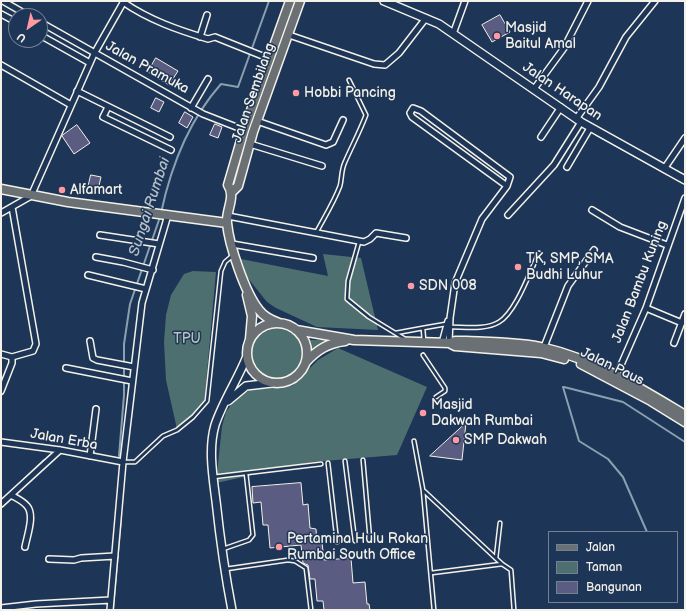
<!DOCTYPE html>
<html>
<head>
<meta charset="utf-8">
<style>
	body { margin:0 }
	#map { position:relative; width:686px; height:611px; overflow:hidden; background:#1d3557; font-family:"Balsamiq Sans",sans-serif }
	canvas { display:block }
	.frame { position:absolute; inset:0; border:2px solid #f4f1e8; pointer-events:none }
	.legend { position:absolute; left:548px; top:531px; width:130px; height:72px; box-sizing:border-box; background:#1d3557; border:1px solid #738091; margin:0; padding:5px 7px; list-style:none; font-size:12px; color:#f4f1e8 }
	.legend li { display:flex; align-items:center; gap:8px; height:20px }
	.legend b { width:20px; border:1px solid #738091 }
	.north { position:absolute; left:8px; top:8px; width:40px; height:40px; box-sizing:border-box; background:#1d3557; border:1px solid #738091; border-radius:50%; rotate:214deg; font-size:11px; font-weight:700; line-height:16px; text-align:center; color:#f4f1e8 }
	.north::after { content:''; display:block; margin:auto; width:14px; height:18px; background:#ff9aa2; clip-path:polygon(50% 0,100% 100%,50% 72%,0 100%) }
</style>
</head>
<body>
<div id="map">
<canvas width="686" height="611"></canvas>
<div class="frame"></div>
<ul class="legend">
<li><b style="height:5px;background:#6a7074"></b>Jalan</li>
<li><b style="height:11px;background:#4e6f6f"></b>Taman</li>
<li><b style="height:11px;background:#5a5d81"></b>Bangunan</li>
</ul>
<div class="north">U</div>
</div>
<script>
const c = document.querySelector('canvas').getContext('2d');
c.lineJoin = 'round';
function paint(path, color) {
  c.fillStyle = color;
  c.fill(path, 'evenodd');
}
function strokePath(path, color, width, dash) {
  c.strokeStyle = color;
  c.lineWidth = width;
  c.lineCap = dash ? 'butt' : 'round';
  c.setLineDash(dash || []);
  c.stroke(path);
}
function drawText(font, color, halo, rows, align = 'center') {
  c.font = font + ' "Balsamiq Sans",sans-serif';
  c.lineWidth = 3;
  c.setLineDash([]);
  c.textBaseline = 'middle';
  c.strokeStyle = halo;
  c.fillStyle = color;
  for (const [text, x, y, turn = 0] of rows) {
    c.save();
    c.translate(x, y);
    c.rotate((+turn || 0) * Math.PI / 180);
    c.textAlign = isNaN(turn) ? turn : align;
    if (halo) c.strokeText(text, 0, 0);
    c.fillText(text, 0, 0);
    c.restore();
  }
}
paint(new Path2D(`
	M323 254 361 258 378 330 317 327 276 308 267 302 247 277 241 259 328 276Z
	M193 271 216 272 204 406 177 429 166 380 164 342 166 315 171 295 184 274Z
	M251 353a26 26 0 1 1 52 0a26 26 0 1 1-52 0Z
	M309 340H335L320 344 311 351Z
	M338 348 427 387 397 455 312 462 216 483 222 426 226 412 235 399 250 390 292 386 318 360Z`), '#4e6f6f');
strokePath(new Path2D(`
	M596 135 668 175
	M161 213C171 166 189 120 221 84L238 87 269 1
	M563 387 579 441 608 459 623 477 647 532
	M564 387 623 402 685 442
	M119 456 124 395V344L130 304 160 217
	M120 467V469
	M8 495 44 460
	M113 610 121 519`), '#8a9fb0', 2);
const building = new Path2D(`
	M500 15 510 32 492 42 482 25Z
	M156 58 178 71 169 85 148 72Z
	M156 98 164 102 159 112 151 108Z
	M185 112 193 117 187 128 179 123Z
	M215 124 222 127 218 138 210 135Z
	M77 125 90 143 74 154 62 136Z
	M91 175 101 177 98 190 88 188Z
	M466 423 462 460 430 456Z
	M301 483 303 505 308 504 310 528 316 529 317 542H322L324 560 351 558 353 583 365 582 367 604H369L370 610H324L323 601H317L315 579H310L308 565 303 563 301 545 270 548 268 525H263L261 502 253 503 252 487Z`);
paint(building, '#5a5d81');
strokePath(building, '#f4f1e8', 1);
const lane = new Path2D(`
	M316 233C324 218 334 202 340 186 342 179 341 170 345 162 352 146 360 131 366 115L349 80
	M359 242 348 281 347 299 369 317 405 339
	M451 327C465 327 486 330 499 322 516 312 530 271 539 253
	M396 333 423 328
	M424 341 423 328 446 324
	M423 355 445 388V391L436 397
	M414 441 423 490 434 610
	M363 460 370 540
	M345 461 355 541
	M123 462H135L163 436 177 430 193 417 207 401 221 271 225 262 232 256
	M328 463 337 542
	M213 477 246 473
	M424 491 502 564
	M223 549 249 540 253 535 246 473 321 464
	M496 558 500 523
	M226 569 288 560 295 561 306 568 311 610
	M431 573 502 564 511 570 514 610`);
const street = new Path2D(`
	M3 1 29 16
	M123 2C149 20 178 30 208 39L215 37 270 59
	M1 14 16 22
	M40 22 203 114 244 130
	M453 34 465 1
	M40 35 90 63
	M289 35 374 64 385 65 399 53 426 18
	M200 37 207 15
	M1 65 71 105
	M534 89 564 48 588 1
	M77 91 170 137
	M108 107 103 117 171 150
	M191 108 208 79
	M576 119 599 87 626 37 655 1
	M257 121 326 145 333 142 343 120
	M541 137 561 107
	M250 144 322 166
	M567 167 590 128
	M664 169 685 138
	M12 207 36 344 33 351 12 357
	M592 210 620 227 667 245
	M1 213 31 196 94 54 124 1
	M508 215 554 165 581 122
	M228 216 364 242 370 239 376 233 406 238
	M100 235 159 244
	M232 244 313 258
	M96 257 123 262 153 270
	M88 275 146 289
	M646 308 682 323
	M90 341 93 358 97 360 134 367
	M442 343 448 321
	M449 343 450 318 455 283 482 219 507 186 510 177 421 111 413 108 410 113 412 117 507 186
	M674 343 685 314
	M544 347 568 286 594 250
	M1 354 12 357V363L1 391
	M66 368 132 381
	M617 374 646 308 685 198
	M1 442 60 450 123 462
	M90 456 96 409
	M11 495C16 498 23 501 27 506 35 515 27 536 25 547
	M1 504 60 450
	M49 559 74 560 81 558 115 556
	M1 608 36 604 111 600
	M110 610 123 462 142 303 168 215`);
const secondary = new Path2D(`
	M384 1 439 24 581 122 685 180
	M228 401 246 386 272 383
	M232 610C225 574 220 538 216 501 213 477 208 449 215 425 223 401 238 379 247 356`);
const primary = new Path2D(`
	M1 189 68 202 227 223
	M232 192 238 186 253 132 300 1
	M247 295 252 316 250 339
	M279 323C271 320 264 317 259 310 245 293 229 245 227 223 226 209 236 197 228 185L244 130 290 1
	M247 353a30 30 0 1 1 60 0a30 30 0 1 1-60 0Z
	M296 330 354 340 450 343 455 341H466C489 342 522 342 545 348 596 360 640 388 685 415
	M451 344 455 346 541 353 564 359
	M306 362C317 350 328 343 345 341
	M581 364 651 401 685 422`);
strokePath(lane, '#f4f1e8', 5.5);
strokePath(street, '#f4f1e8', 8);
strokePath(secondary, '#f4f1e8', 10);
strokePath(primary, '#f4f1e8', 11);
strokePath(lane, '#1d3557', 2.5);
strokePath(street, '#1d3557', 5);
strokePath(secondary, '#1d3557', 7);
strokePath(primary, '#6a7074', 8);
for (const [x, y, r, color] of [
	[497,36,4,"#ff9aa2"],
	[296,93,4,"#ff9aa2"],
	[62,190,4,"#ff9aa2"],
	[518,267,4,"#ff9aa2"],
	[411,286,4,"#ff9aa2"],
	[423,413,4,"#ff9aa2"],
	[456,440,4,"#ff9aa2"],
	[279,547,4,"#ff9aa2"]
]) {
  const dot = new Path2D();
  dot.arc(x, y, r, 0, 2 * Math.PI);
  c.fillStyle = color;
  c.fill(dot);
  strokePath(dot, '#1d3557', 1.5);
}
drawText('14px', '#f4f1e8', '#1d3557', [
	["Masjid",505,28],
	["Baitul Amal",505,44],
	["Hobbi Pancing",304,93],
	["Alfamart",70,190],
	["TK, SMP, SMA",526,259],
	["Budhi Luhur",526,275],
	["SDN 008",419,286],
	["Masjid",431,405],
	["Dakwah Rumbai",431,421],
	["SMP Dakwah",464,440],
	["Pertamina Hulu Rokan",287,539],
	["Rumbai South Office",287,555]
], 'left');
drawText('14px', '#f4f1e8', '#1d3557', [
	["Jalan Pramuka",147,68,29],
	["Jalan Harapan",562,92,34],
	["Jalan Sembilang",254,93,-71],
	["Jalan Bambu Kuning",640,282,-69],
	["Jalan Paus",612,367,26],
	["Jalan Erba",64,440,10]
]);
drawText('14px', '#bac4be', '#1d3557', [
	["TPU",187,339]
]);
drawText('italic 15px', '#b6c1c7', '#1d3557', [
	["Sungai Rumbai",150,207,-72]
]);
</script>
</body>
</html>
